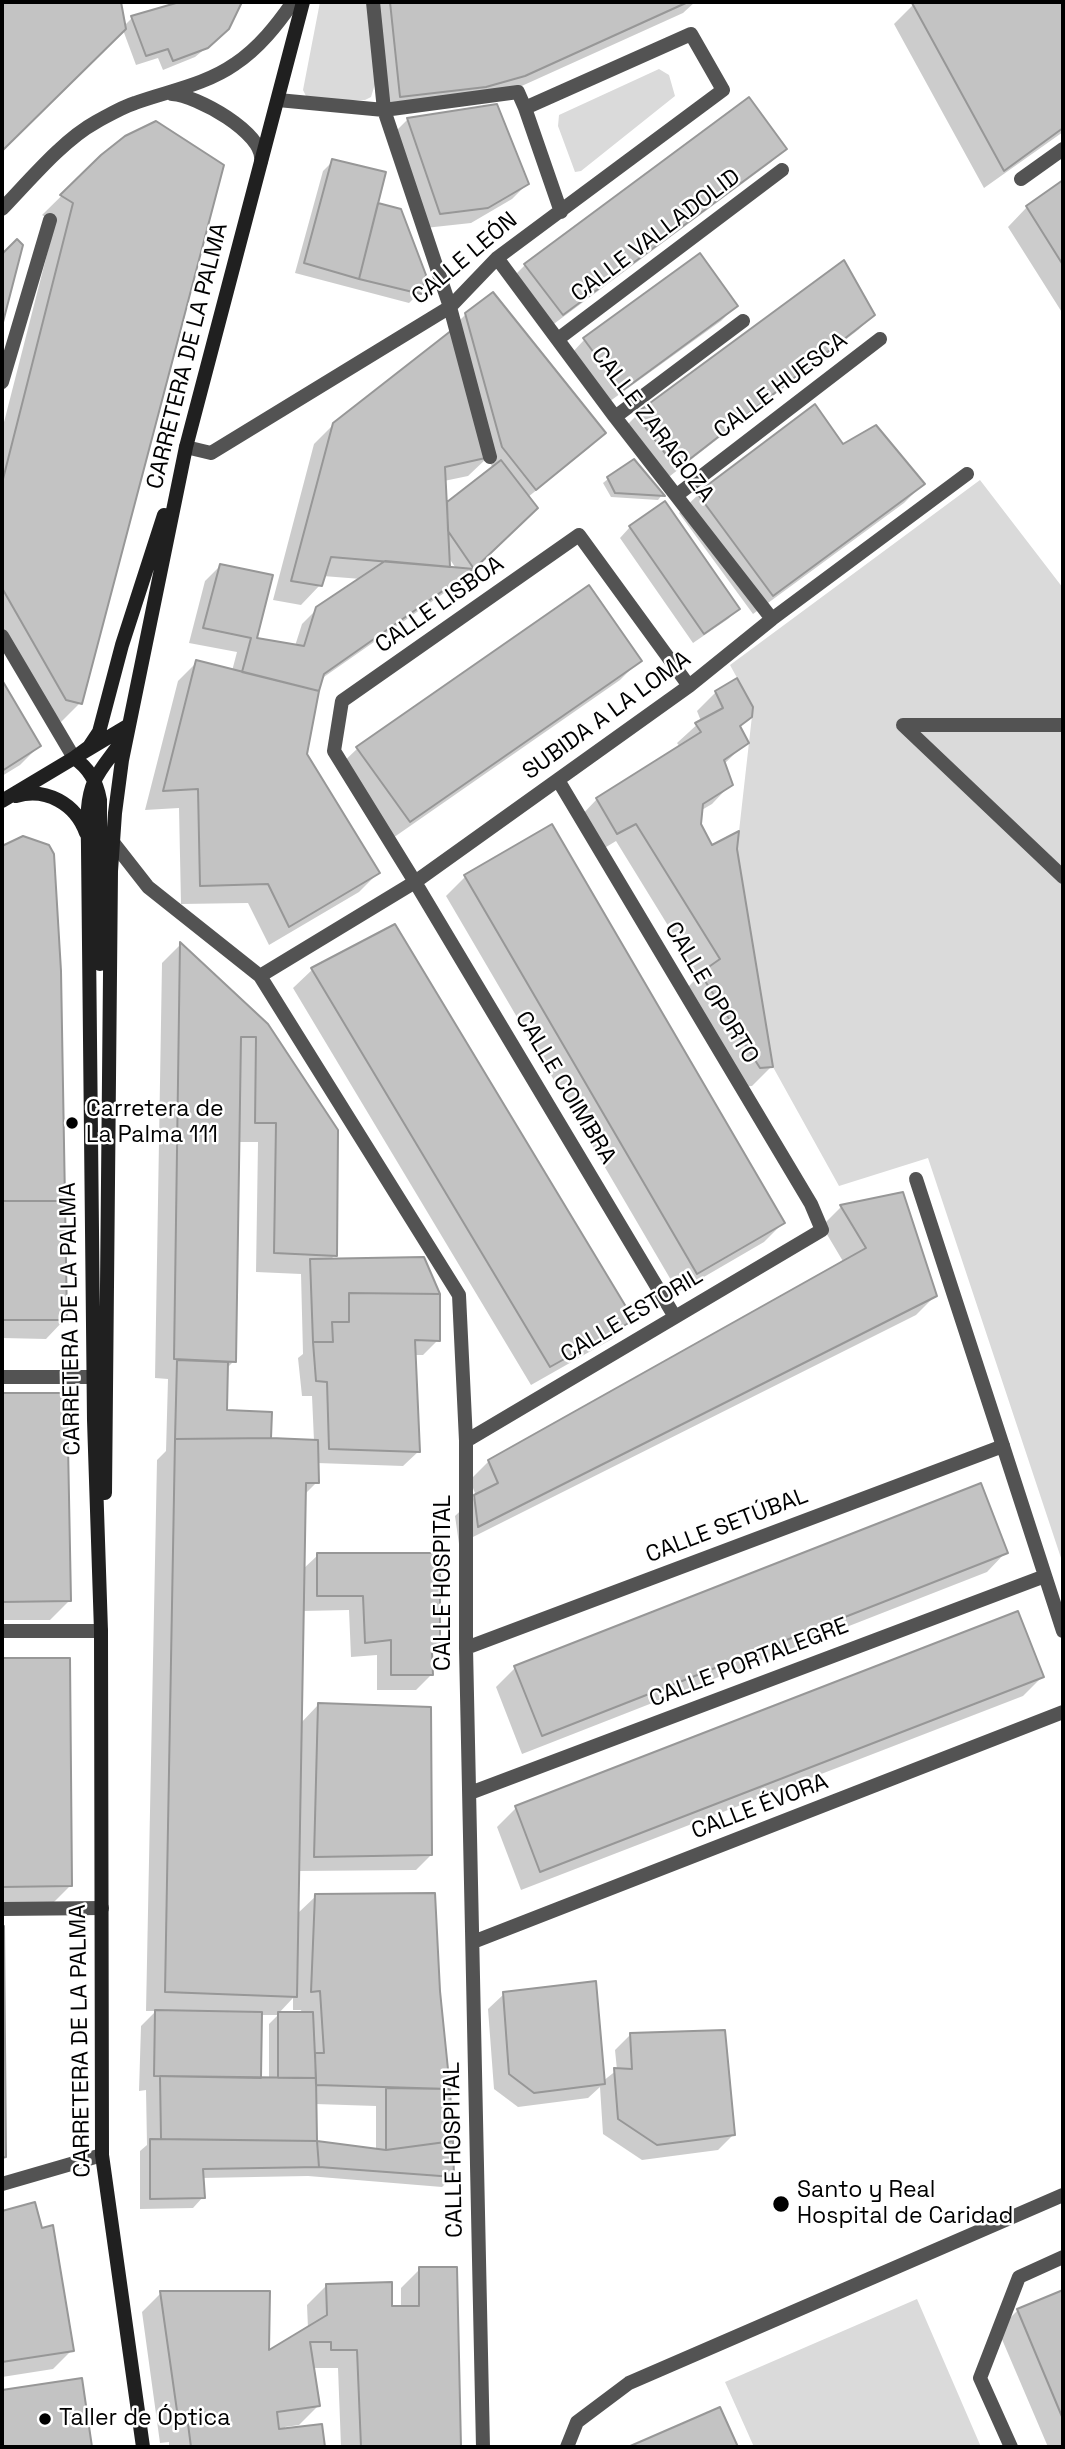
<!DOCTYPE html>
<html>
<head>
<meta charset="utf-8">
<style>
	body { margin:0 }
	#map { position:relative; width:1065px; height:2449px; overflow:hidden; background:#fff; font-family:"Space Grotesk",sans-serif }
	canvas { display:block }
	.frame { position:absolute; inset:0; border:4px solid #000; pointer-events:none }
</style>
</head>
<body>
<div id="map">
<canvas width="1065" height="2449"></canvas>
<div class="frame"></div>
</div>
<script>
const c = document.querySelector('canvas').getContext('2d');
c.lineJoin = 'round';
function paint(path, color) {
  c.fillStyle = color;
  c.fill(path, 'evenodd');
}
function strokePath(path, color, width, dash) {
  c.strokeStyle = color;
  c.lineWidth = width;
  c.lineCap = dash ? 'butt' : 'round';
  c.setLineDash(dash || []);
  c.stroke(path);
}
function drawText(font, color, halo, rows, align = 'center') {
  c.font = font + ' "Space Grotesk",sans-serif';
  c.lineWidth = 5;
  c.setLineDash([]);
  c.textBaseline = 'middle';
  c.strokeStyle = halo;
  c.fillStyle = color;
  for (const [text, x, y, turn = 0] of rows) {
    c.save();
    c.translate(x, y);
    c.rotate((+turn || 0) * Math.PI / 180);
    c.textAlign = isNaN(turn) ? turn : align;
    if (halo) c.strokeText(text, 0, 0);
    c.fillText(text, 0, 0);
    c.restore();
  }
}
paint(new Path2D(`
	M320 2H367L375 84 371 97 365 100H308L303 90Z
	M659 69 669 75 675 96 581 171 575 172 558 126 559 115Z
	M980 480 1063 588V1564L928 1158 839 1186 773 1067 737 849 753 707 730 665Z
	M917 2299 981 2447H754L725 2382Z`), '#dadada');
paint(new Path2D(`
	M2 2H120L124 26 132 18 177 5 240 2 228 28 217 39 195 57 163 70 158 58 136 65 123 30 2 149Z
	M370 2H695L683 13 504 94 381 115Z
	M921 2H1063V132L984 188 894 24 913 5Z
	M408 119 527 184 512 199 471 223 425 228 393 134Z
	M785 148 770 163 547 329 510 280 525 265Z
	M102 156 80 703 61 722 2 640V430L55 223 42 215Z
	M333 161 376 205 419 293 409 303 295 273 323 171Z
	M1063 182V314L1008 227 1027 207Z
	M736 306 721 321 606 404 570 355 584 340Z
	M466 314 604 433 589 448 528 497 536 508 457 584 321 679 305 755 378 873 359 892 269 945 248 903 181 904 179 808 145 810 178 681 197 662 232 671 237 652 189 643 205 581 220 566 254 639 295 646 302 624 318 608 361 579 323 576 320 585 301 605 273 600 314 444 334 424 451 332V329ZM487 458 493 468 445 506 444 481 468 476ZM447 555 457 570 445 569Z
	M873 315 858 330 661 483 621 431 636 416Z
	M842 446 923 484 904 503 753 614 679 513 699 494Z
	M608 479 662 495 658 500 611 497 603 483Z
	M665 503 738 609 728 619 693 643 620 538 630 527Z
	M639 661 620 680 390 840 338 767 358 748Z
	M2 683 39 746 20 765 2 776Z
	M716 692 751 716 738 728 747 742 724 764 731 784 712 804 700 811V824L711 848 736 849 771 1067 752 1086 741 1087 682 993 699 976 616 841 598 852 578 819 597 799 680 747 677 743 701 721 697 711Z
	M23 838 65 1319 46 1339 2 1338V848Z
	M465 877 783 1223 764 1242 678 1292 446 896Z
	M180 945 267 1025 335 1255 330 1260 438 1340 423 1355H414L419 1451 403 1466 317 1463V1482L304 1495 302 1570 318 1555 438 1647 431 1654V1675L416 1690H377V1655L351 1657 349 1610 302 1611 300 1724 318 1705 431 1855 416 1870 298 1871 297 1914 316 1896 438 1991 448 2089 452 2177 442 2187 308 2176 202 2178 203 2197 193 2208 140 2209V2151L147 2145 146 2090 139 2091 141 2026 156 2011H146L157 1460 166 1451 168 1379 155 1378 162 963ZM238 1142H258L256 1272 301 1274 303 1354 298 1358 302 1396H312L314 1441H266L225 1412 226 1369 234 1361ZM293 1998V2010H301L302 2014H278ZM260 2015H278L269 2024V2080H260ZM315 2104 376 2106V2151L315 2142Z
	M313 969 631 1320 612 1339 531 1385 293 988Z
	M901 1194 935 1296 916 1315 459 1544 455 1516 476 1496 470 1480 489 1461 844 1263 822 1226 841 1207Z
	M2 1395H65L70 1600 50 1620H2Z
	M1006 1552 987 1572 522 1754 496 1687 515 1668Z
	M2 1660H68L70 1886 51 1905 2 1906Z
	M1042 1677 1023 1696 521 1890 497 1827 516 1808Z
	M2 1928 5 2156 2 2159Z
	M504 1994 603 2081 617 2070 615 2050 630 2035 733 2135 718 2150 642 2160 603 2134 600 2087 588 2098 518 2107 494 2089 488 2009Z
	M34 2204 72 2350 53 2369 2 2377V2213Z
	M420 2269H455L459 2447H341L338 2368H312L318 2406 299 2425 285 2427 286 2430 321 2426 324 2447H169V2442L160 2443 142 2312 161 2293 268 2353 308 2328 307 2305 326 2286 390 2308H401V2288Z
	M1063 2292V2447H1048L998 2330 1017 2311Z
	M80 2380 91 2447H2V2392Z
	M719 2410 736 2447H633Z`), '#0003');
const building = new Path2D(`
	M2 2H121L126 29 2 151Z
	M196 2H242L229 29 208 48 173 61 168 49 146 56 131 16 176 3Z
	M390 2H688L525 76 486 87 400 97Z
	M916 2H1063V128L1004 171 912 3Z
	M749 97 787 149 563 315 524 264Z
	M497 104 529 184 488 208 440 214 407 118Z
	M156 121 224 165 82 704 66 700 2 588V483L73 203 60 195 101 155 125 136Z
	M332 159 386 172 359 279 304 263Z
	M1063 180V265L1026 206Z
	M378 203 401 209 426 275 421 294 359 279Z
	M17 239 23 245 2 326V254Z
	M700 253 738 306 622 391 583 338Z
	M844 260 875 315 677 469 635 414Z
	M493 292 606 433 536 490 502 447 465 313Z
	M452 330 490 457 445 467 450 567 331 557 322 586 291 581 333 423Z
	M815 404 843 444 876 425 925 484 773 596 697 493Z
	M634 459 665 496 615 493 607 477Z
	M501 460 538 508 474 569 448 531 447 502Z
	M665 501 740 609 704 634 629 526Z
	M385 561 474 569 324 674 319 691 242 672 251 638 203 628 220 564 273 575 257 638 304 646 316 607Z
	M589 585 642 661 410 822 356 747Z
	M196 660 319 691 307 754 380 873 289 927 268 884 200 886 198 789 163 791Z
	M737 678 753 707 752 717 740 726 749 743 724 760 733 785 703 804 701 824 712 845 739 831 737 849 773 1067 760 1068 700 973 720 959 636 824 617 834 596 798 701 732 695 723 723 708 715 691Z
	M2 680 41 746 2 771Z
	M552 824 785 1223 697 1274 464 875Z
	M23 836 49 845 54 854 61 971 65 1201H2V846Z
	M395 924 634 1320 550 1367 311 968Z
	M180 942 268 1024 338 1130 337 1256 274 1253 276 1123H255L256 1037H241L236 1362 174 1359Z
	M903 1192 937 1296 478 1527 474 1495 498 1483 488 1460 866 1248 840 1205Z
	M2 1201H65L67 1320H2Z
	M424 1257 440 1294 349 1293V1322H332L333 1342H313L310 1259Z
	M349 1293 440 1294V1341L415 1340 420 1452 329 1449 327 1382 316 1381 313 1342H333L332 1322H349Z
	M177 1360 228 1362 227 1410 272 1412 271 1438 175 1439Z
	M2 1393H67L71 1601 2 1602Z
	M271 1438 318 1440 319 1483H306L297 1997 165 1992 175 1439Z
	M981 1483 1008 1553 542 1736 514 1666Z
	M317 1553H440V1648L432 1651 433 1675H391V1640L365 1643 363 1596H317Z
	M1018 1611 1044 1677 540 1872 515 1806Z
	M2 1658H70L72 1886 2 1887Z
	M318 1703 431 1707 432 1855 314 1857Z
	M435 1893 440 1991 450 2089 316 2085 315 2053H324L320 1991 311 1992 315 1894Z
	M2 1926H4L6 2157 2 2158Z
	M596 1981 605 2084 534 2093 509 2074 503 1992Z
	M155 2010 262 2012 261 2078 154 2076Z
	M278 2012H313L316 2078H278Z
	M725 2030 735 2135 657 2145 618 2119 614 2068 632 2069 630 2033Z
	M160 2076 316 2078 317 2141 161 2139Z
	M386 2088 450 2089 453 2141 386 2150Z
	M150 2139 317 2141 319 2167 203 2169 205 2198 150 2199Z
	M317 2141 386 2150 453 2141 454 2177 319 2167Z
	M35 2202 42 2228 53 2225 74 2351 2 2362V2211Z
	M419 2267H457L461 2447H361L357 2350H331V2342H310L320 2406 277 2412 279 2429 322 2424 325 2447H191L188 2424 179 2425 160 2291H270L269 2350 327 2315 326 2284 392 2282V2306H419Z
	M1063 2290V2419L1017 2309Z
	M82 2378 92 2447H2V2390Z
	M720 2407 738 2447H628Z`);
paint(building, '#c3c3c3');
strokePath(building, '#979797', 2);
strokePath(new Path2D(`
	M1063 725H903L1063 877
	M567 2447 577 2422 629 2383 1063 2195
	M1011 2447 980 2378 1019 2277 1063 2257`), '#535353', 14);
strokePath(new Path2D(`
	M916 1179 1003 1446`), '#535353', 14);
strokePath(new Path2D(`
	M373 2 384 110 450 307 490 457
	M172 94C196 95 265 133 261 161
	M525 108 561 212
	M1021 179 1063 149
	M2 209C29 181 63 140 96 122 109 115 122 107 135 103 168 91 205 85 235 64 259 48 277 25 293 2
	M497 258 615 417 772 619
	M558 339 782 170
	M2 382 50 220
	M615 417 743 321
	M186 447 211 453 450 307 497 258 723 90 691 34 525 108 518 92 384 110 278 100
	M677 495 880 339
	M2 636 74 758
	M112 841 148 887 260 976 459 1295 466 1441V1648L483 2447
	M260 976 415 882 689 686 772 619 967 474
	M675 1317 415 882 334 751 342 701 579 535 689 686
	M2 1377H93
	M466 1441 822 1230 811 1204 558 780
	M2 1631H101
	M466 1648 1003 1446 1063 1631
	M470 1793 1045 1576
	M2 1909 102 1908
	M473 1942 1063 1712
	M2 2184 102 2155`), '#535353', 14);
strokePath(new Path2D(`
	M129 725C120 750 104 760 94 782 85 803 88 827 88 849L94 1420 101 1631 102 2155 143 2447
	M74 758C89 768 97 782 100 800V964
	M74 758 89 747 99 732 122 645 164 515
	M16 796C46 787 76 804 86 833
	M2 801 129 725
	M105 1493 111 871 115 813 122 760 186 447 303 2`), '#202020', 14);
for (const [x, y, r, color] of [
	[72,1123,7,"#000"],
	[781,2204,9,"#000"],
	[45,2419,7,"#000"]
]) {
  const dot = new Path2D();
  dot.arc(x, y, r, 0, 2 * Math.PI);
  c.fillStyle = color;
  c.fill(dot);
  strokePath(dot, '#fff', 2.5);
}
drawText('23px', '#000', '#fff', [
	["CALLE VALLADOLID",656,236,-37],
	["CALLE LEÓN",465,259,-40],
	["CARRETERA DE LA PALMA",188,356,-76],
	["CALLE HUESCA",781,386,-37],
	["CALLE ZARAGOZA",652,425,53],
	["CALLE LISBOA",440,605,-35],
	["SUBIDA A LA LOMA",607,716,-36],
	["CALLE OPORTO",711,993,59],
	["CALLE COIMBRA",565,1088,59],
	["CALLE ESTORIL",632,1316,-31],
	["CARRETERA DE LA PALMA",71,1319,-91],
	["CALLE SETÚBAL",727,1526,-21],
	["CALLE HOSPITAL",444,1583,-90],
	["CALLE PORTALEGRE",749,1663,-21],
	["CALLE ÉVORA",760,1807,-21],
	["CARRETERA DE LA PALMA",81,2041,-91],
	["CALLE HOSPITAL",454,2150,-91]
]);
drawText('23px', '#000', '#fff', [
	["Carretera de",86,1110],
	["La Palma 111",86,1136],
	["Santo y Real",797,2191],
	["Hospital de Caridad",797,2217],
	["Taller de Óptica",59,2419]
], 'left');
</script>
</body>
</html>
